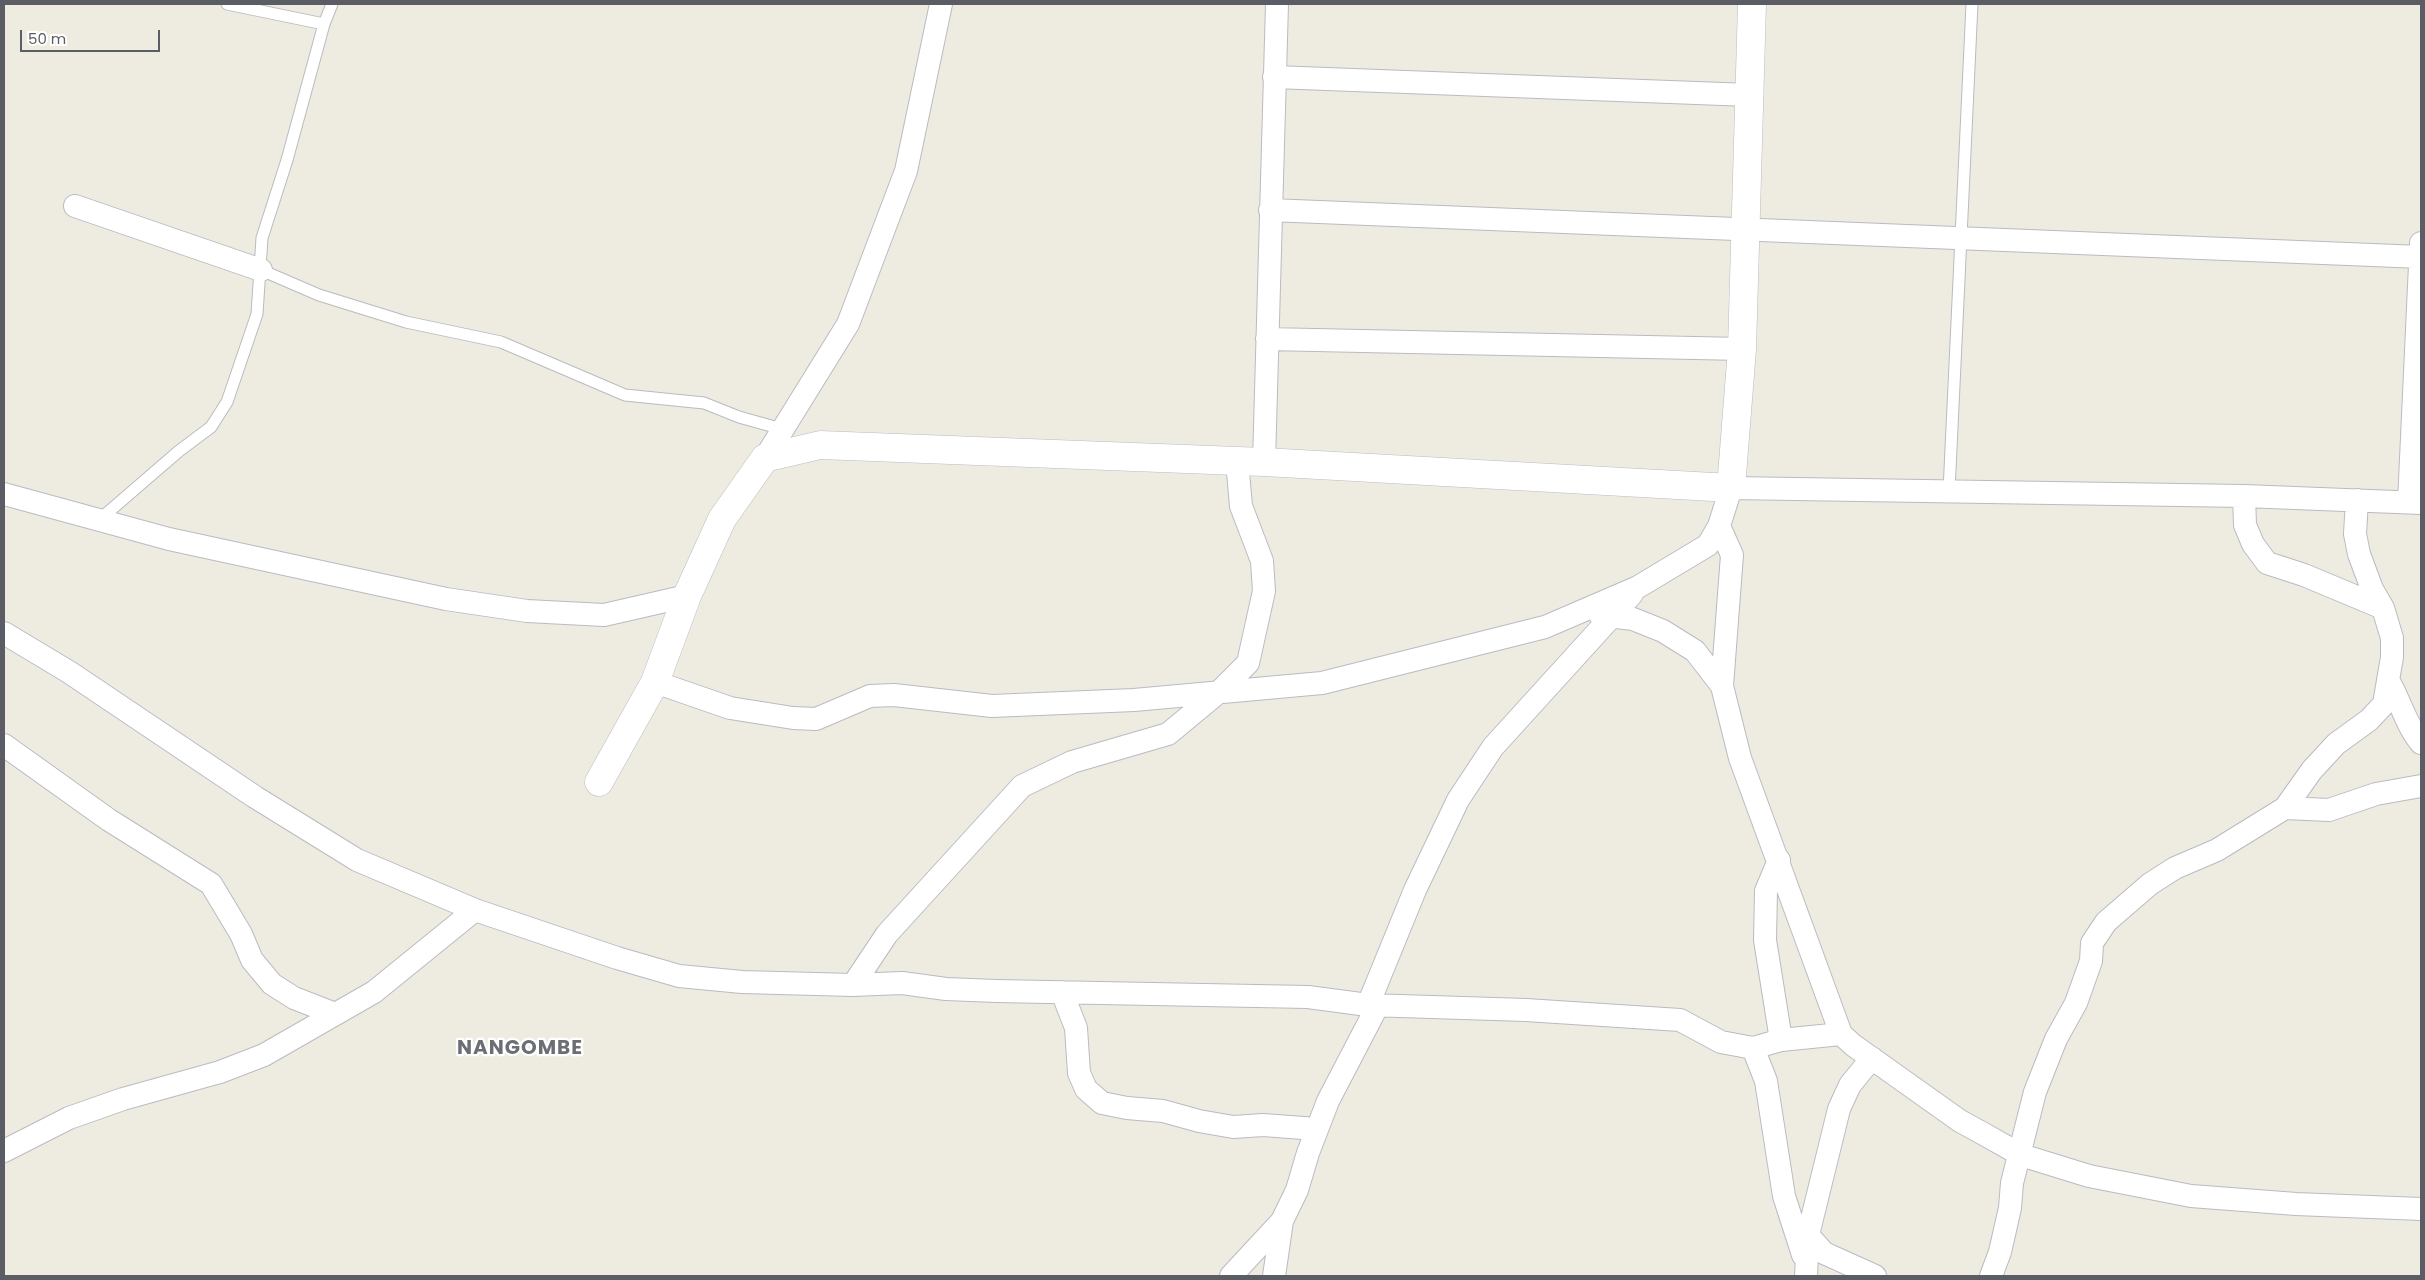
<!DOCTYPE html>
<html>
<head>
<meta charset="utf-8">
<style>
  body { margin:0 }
  #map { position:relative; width:2425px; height:1280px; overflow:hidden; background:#eeece1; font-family:Poppins,sans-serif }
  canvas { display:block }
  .frame { position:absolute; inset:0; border:5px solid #5a5d63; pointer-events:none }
  .scale { position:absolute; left:20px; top:30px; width:140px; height:22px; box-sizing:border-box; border:2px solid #5a5d63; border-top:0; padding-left:6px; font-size:15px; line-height:18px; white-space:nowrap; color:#5a5d63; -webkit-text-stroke:4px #fff; paint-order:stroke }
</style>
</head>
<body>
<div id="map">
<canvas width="2425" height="1280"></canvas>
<div class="frame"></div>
<div class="scale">50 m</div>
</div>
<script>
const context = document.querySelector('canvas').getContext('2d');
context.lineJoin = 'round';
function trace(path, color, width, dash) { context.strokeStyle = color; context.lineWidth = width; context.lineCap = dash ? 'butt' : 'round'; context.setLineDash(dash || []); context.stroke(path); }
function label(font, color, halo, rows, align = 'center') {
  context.font = font + ' Poppins,sans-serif'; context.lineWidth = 4.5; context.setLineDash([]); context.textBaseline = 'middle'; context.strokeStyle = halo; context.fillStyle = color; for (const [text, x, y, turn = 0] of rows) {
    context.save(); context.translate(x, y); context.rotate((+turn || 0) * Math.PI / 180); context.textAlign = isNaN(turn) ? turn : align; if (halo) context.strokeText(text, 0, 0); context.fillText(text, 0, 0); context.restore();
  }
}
const service = new Path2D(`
  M227,4l97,20
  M261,270l58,25 87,27 95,20 124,53 79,8 35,14 43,12
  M1949,491l23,-487
  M99,520l80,-69 32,-24 16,-25 30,-88 5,-76 25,-78 37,-136 8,-20`);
const minor = new Path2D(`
  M1274,77l475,18
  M75,206l186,64
  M1270,210l1151,47
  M1267,339l475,10
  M765,458l83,-134 58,-153 35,-167
  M1264,462l13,-458
  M4,494l165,45 277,60 81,12 77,4 83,-19
  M2244,496l1,29 8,19 14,19 37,12 79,33
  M2409,502l12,-259
  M1719,526l13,29 -10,131 18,72 101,276
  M1600,615l33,4 30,12 32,20 27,35
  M4,633l65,39 186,125 102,63 118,50 142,48 62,18 63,6 111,3 49,-2 44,6 50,2 312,6 60,8 158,5 154,10 41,22 32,6 28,-8 60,-6 12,11 107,76 22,12 39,22 68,21 102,20 105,8 125,5
  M2388,680c12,20 18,45 33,63
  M655,682l75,26 63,10 23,1 54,-23 24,-1 98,11 142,-6 188,-17 223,-56 93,-40 70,-42 11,-19 12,-38 513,8 177,7
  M4,745l105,75 102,64 30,50 11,26 20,24 22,14 41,16
  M2285,808l44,2 47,-16 45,-8
  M1779,860l-13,31 -1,49 16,100
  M853,985l34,-51 135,-148 50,-24 96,-28 52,-43 28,-28 16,-72 -2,-30 -21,-55 -4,-45
  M1062,992l14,36 3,45 7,16 16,14 25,5 36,3 36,10 34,6 30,-2 54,4
  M1368,1005l47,-115 43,-90 35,-53 139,-153
  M1753,1048l13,33 18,115 19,59
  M4,1151l65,-33 54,-19 97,-27 44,-17 110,-63 101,-82
  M1808,1235l16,18 51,23
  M1231,1276l51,-55
  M1274,1276l8,-55 15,-31 11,-37 20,-52 50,-96
  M1806,1276l2,-41 31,-126 11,-24 22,-27
  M1991,1276l9,-24 10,-44 2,-25 23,-91 21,-53 20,-36 15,-42 1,-18 14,-21 44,-38 25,-16 42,-18 68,-42 27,-38 24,-26 33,-24 15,-16 8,-47v-19l-9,-30 -11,-19 -13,-35 -4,-20 2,-34`);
const tertiary = new Path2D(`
  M599,782l56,-100 32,-86 35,-77 43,-61 55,-13 444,17 467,26 11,-139 10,-345`);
const districtNames = [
  ["NANGOMBE",520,1049]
];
trace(service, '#b9bbc1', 13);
trace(minor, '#b9bbc1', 24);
trace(tertiary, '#b9bbc1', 29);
trace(service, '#fff', 11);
trace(minor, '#fff', 22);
trace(tertiary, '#fff', 28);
context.letterSpacing = '1px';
label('bold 20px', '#6b6f75', '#fff', districtNames);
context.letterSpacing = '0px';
</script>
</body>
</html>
